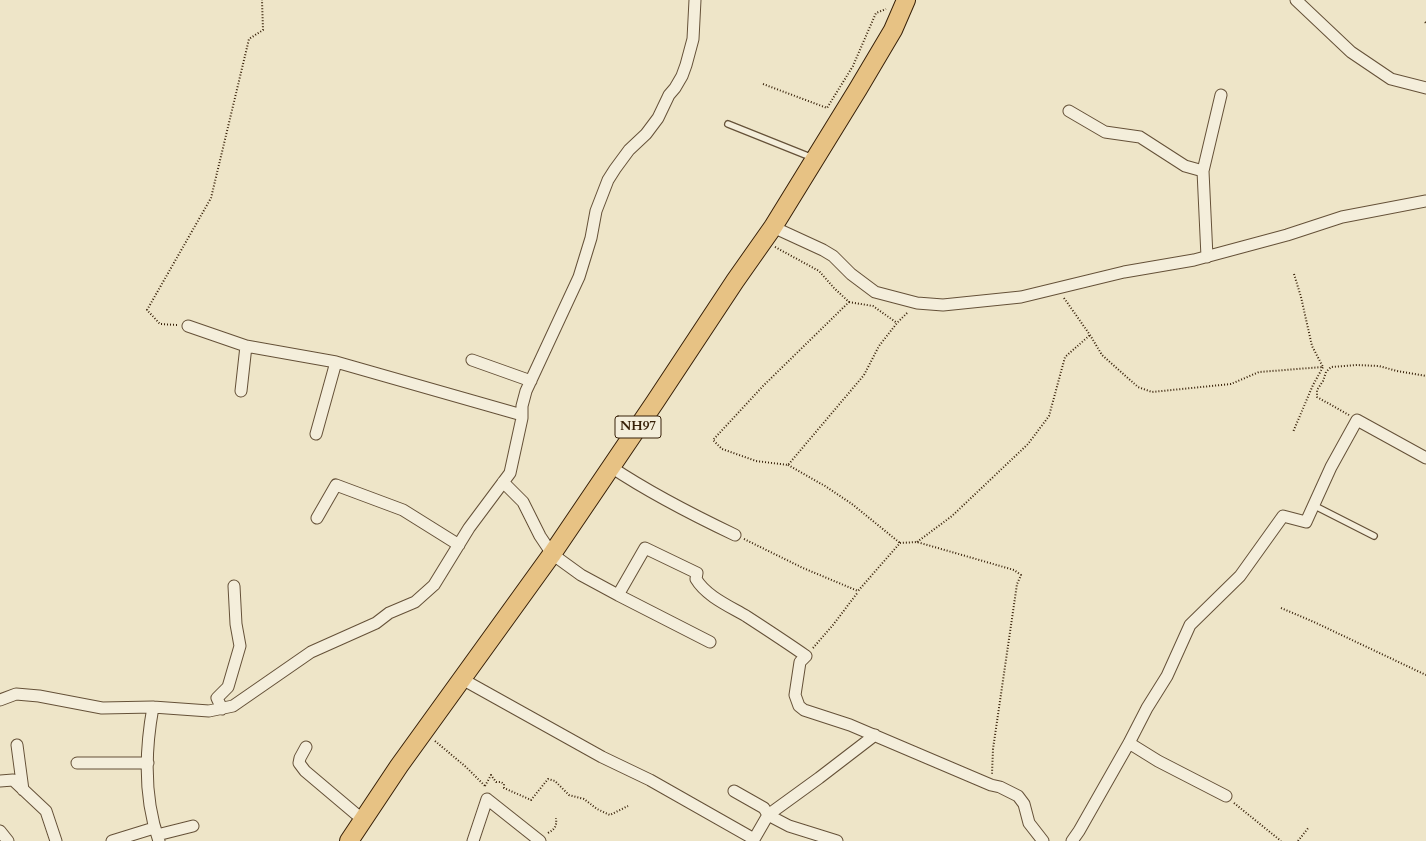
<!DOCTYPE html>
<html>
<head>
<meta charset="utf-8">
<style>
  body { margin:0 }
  canvas { display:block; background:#eee5c8 }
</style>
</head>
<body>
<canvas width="1426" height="841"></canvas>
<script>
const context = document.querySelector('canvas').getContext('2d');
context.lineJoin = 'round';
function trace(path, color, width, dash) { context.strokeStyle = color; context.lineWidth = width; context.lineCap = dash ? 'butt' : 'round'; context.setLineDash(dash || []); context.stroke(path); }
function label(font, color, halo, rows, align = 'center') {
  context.font = font + ' Cardo,serif'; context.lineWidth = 4; context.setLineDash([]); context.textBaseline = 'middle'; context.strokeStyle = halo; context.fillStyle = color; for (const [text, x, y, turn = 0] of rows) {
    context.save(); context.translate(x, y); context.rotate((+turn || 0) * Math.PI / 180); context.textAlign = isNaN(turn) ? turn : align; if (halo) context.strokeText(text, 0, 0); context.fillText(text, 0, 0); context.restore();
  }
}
const path = new Path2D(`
  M1425,22l1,1
  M763,84l64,24 26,-42 23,-53 10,-4
  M775,247l44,24 15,17 15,14 -86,84 -50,54 9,9 34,12 32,4 76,-90 15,-29 18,-23 11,-11
  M1294,274l7,23 11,49 11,21
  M1064,298l26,37 12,20 36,32 14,5 79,-8 28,-12 64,-5 -10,18 -20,47
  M849,302l24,4 24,17
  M177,325l-17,-1 -13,-14 64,-112 38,-159 14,-9 -1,-30
  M1349,415l-32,-18v-7l6,-9 3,-9 5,-5 26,-2 22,1 18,5 29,5
  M788,465l37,21 27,18 48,39
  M744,539l59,29 55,23 42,-48 17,-1 97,28 7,5 -4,9 -24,165 -1,25
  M917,542l35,-26 76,-72 21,-28 16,-59 25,-22
  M1281,608l33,14 112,53
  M813,648l20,-23 25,-33
  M435,741l31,26 19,19
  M485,786l6,-11 5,7h5l3,2v4l27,12 17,-21 7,2 14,14 15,4 13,10 13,6 18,-9
  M1234,803l47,38
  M548,833c7,-4 9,-7 8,-15
  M1298,841l11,-14`);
const service = new Path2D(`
  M728,124l85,34
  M1313,505l61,31`);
const minor = new Path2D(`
  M1296,0l55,52 40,27 35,9
  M1069,111l36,21 35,5 45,29 18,5
  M773,227l50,23 10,6 18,18 24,18 42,11 26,2 78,-8 103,-25 70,-12 93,-25 55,-18 84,-16
  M1207,257l-4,-86 18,-76
  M188,326l58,20 90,16 186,53
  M472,360l59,21
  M241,391l5,-45
  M316,434l20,-72
  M611,467c39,26 82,48 124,68
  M503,482l20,20 17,34 12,18 29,21 37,20 92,47
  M317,518l19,-33 67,25 56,35
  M618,595l27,-47 52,25 -1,6c10,17 33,27 50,37 20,13 40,26 60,40l-6,6 -5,33 4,11 5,4 46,15 141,60 9,2 18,9 6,8 5,19 14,18
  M462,679l140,78 48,23 104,59
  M0,700l16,-6 23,2 63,12 51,-1 56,4 24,-5 78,-54 65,-29 13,-10 26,-11 19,-17 35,-57 41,-55 12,-55v-12l4,-15 53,-114 12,-39 5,-27 12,-31 7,-11 14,-19 17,-16 12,-16 11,-23 6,-7 7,-12 4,-11 7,-26 2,-39
  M153,707c-8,44 -9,92 6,134
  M222,709l-5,-11 11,-11 12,-41 -4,-22 -2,-38
  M1129,743l29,18 68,35
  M17,745l6,45
  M306,747l-6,11 -1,5 6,8 58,49
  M77,763h71
  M0,781l13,-1 33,31 10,30
  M734,791l30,17 4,7 21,11 48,15
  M0,831l8,10
  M157,835l36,-9
  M112,841l42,-13
  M473,841l14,-42 53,42
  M753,841l15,-26 51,-37 56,-43
  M1072,841l7,-10 50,-88 18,-35 20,-32 23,-51 50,-49 43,-60 23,6 25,-55 26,-47 69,38`);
const trunk = new Path2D(`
  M349,841l50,-75 153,-212 103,-152 80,-121 38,-54 85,-138 35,-59 13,-30`);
const shields = [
  [638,427,46]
];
const shieldNames = [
  ["NH97",638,427]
];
trace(service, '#655138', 8);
trace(minor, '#655138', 13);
trace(trunk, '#372008', 20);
trace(path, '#372008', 2, [1, 2]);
trace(service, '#f4eedb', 5.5);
trace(minor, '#f4eedb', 11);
trace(trunk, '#e7c284', 18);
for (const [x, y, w] of shields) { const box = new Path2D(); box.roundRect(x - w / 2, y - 11, w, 22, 3); context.fillStyle = '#f4eedb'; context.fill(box); trace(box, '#372008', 1); }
label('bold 13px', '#372008', null, shieldNames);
</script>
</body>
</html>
